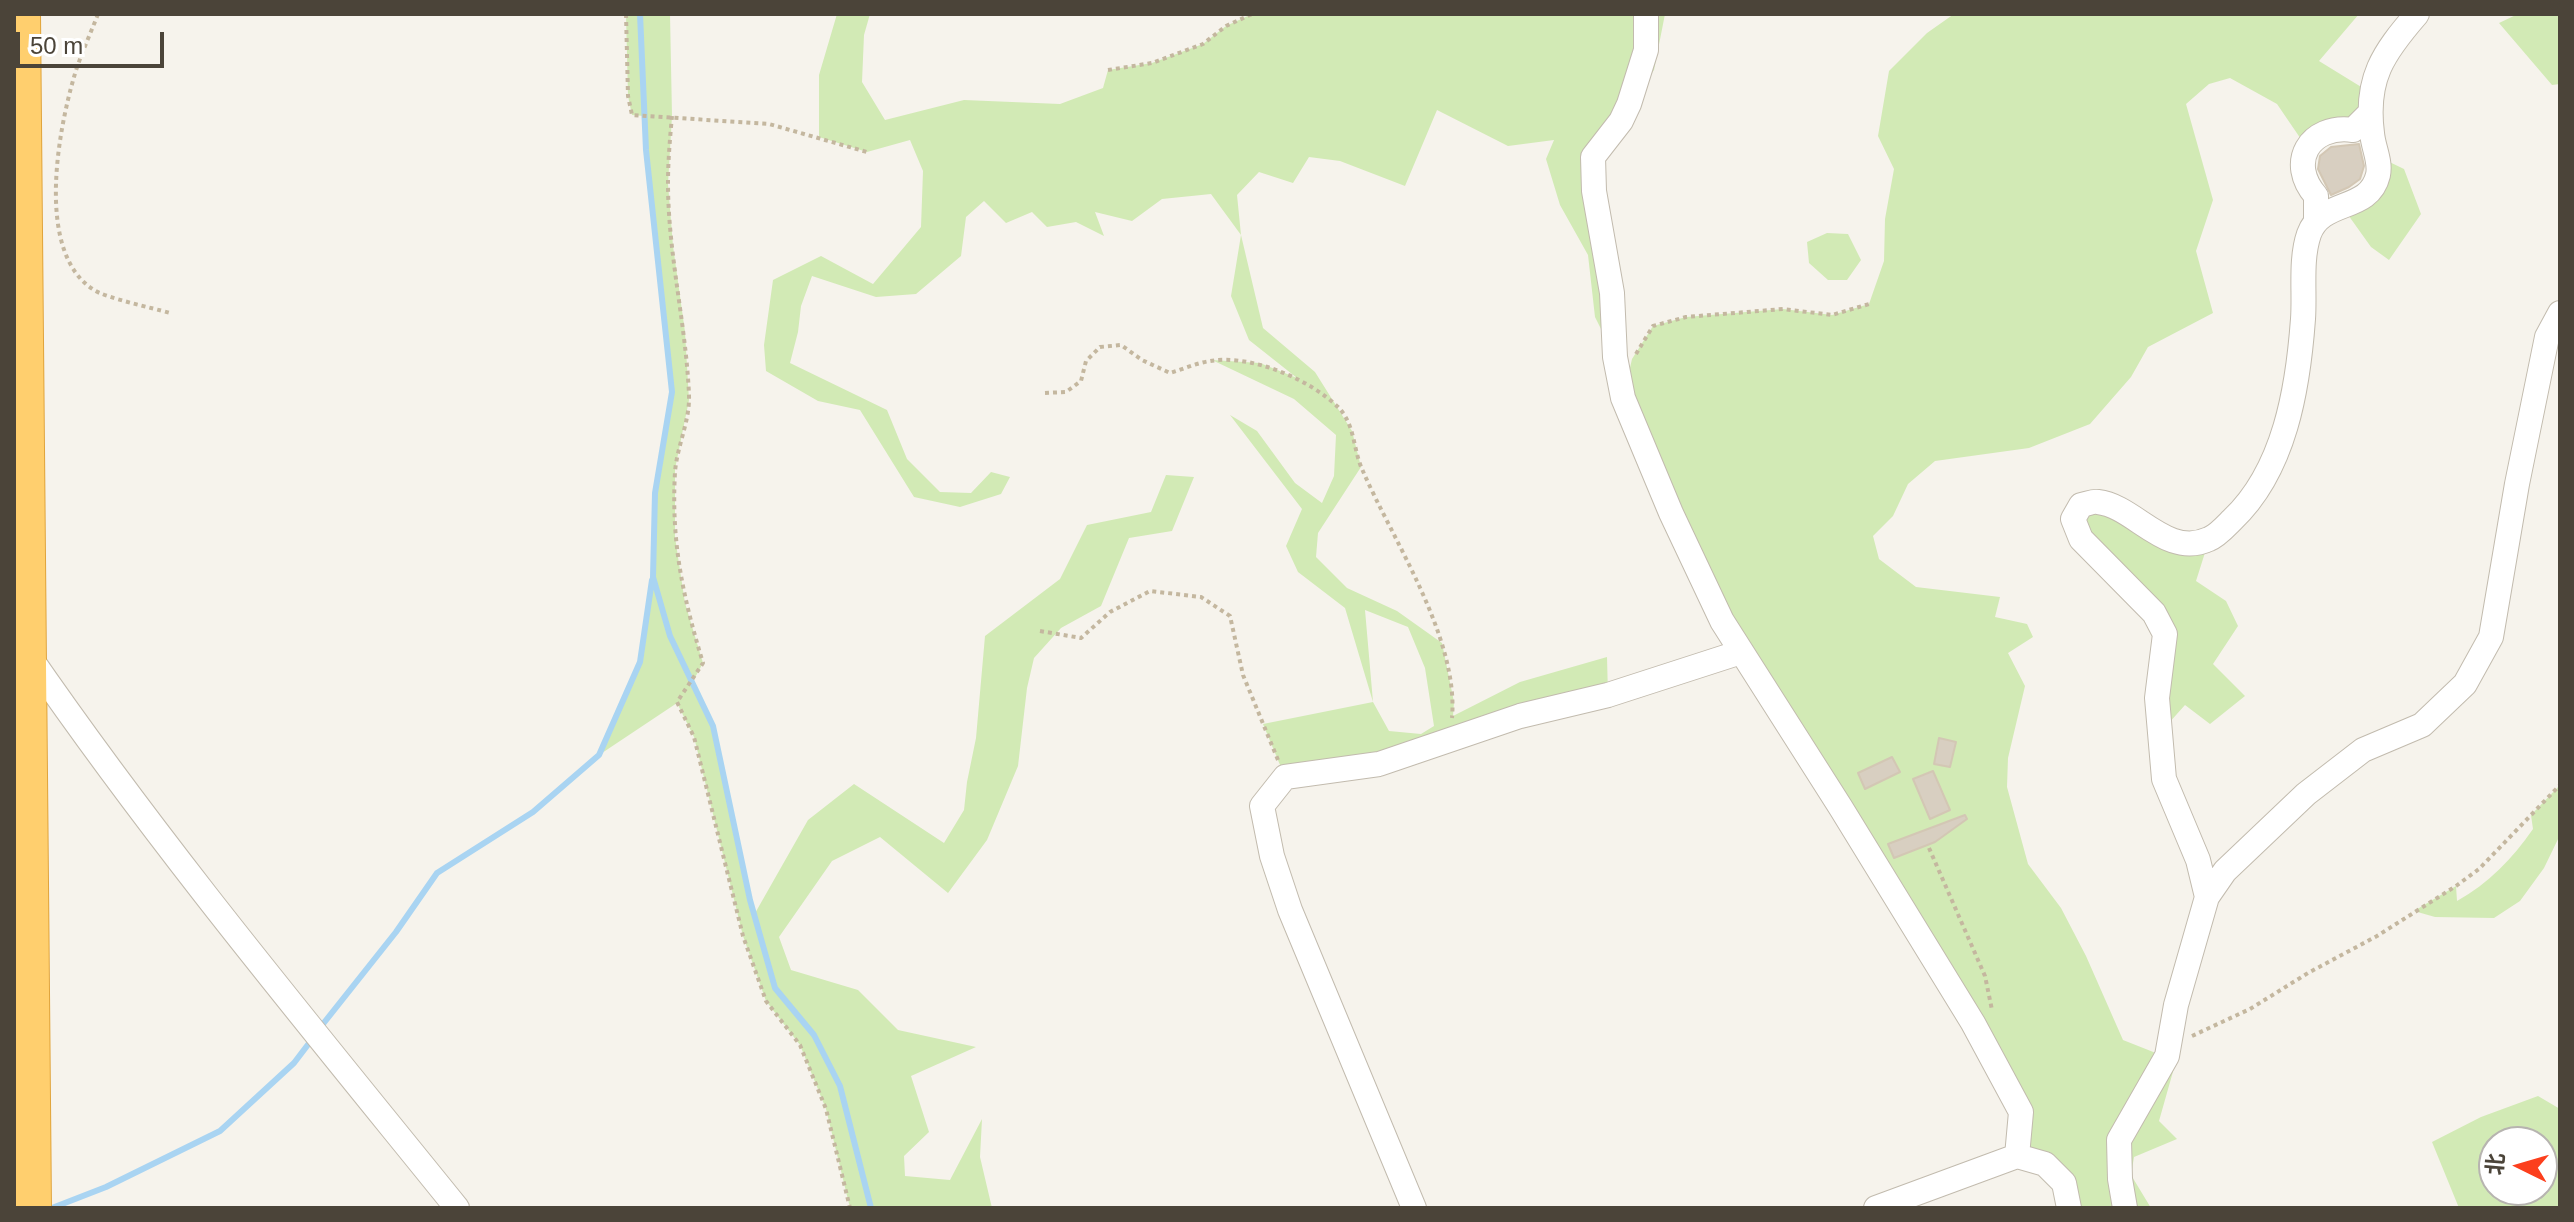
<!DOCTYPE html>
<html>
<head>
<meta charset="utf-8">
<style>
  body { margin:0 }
  #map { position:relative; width:2574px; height:1222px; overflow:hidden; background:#f6f3ec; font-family:Helvetica,"Noto Sans SC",sans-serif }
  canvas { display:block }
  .frame { position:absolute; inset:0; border:16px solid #4b4439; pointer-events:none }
  .north { position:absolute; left:2478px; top:1126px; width:80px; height:80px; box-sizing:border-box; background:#fff; border:2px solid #b7b4b0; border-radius:50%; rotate:275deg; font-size:22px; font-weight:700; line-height:32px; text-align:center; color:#4b4439 }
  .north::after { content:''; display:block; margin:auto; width:28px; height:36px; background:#fc3f1d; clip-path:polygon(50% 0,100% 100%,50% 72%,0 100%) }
  .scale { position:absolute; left:16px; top:32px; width:148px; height:36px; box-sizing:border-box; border:4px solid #4b4439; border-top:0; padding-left:10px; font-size:24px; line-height:28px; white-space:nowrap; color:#4b4439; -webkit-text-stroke:6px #fff; paint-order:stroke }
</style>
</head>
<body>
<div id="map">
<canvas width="2574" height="1222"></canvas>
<div class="frame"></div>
<div class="north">北</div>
<div class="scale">50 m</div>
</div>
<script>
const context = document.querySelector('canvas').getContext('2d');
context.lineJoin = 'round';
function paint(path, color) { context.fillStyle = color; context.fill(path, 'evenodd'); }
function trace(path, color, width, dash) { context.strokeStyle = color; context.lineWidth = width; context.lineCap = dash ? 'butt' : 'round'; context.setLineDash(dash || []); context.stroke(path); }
const green = new Path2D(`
  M626,14h44l2,102 -4,68 5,62 12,86 4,68 -14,69v68l10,66 18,60 -11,20 21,43 41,189 54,-95 46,-36 90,59 20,-33 3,-28 9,-44 9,-102 75,-57 27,-54 64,-13 15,-37 28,2 -22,54 -43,7 -28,68 -40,22 -27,30 -7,30 -9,78 -31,74 -39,53 -68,-56 -48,24 -53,76 12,33 67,20 40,40 78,17 -65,29 18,56 -25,24 1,20 45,4 32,-61 -2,38 12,51h-142l-24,-99 -26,-64 -34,-44 -23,-65 -49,-199 -17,-34 -78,52 41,-93 13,-85 2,-84 17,-101 -28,-276 -12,-1 -4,-19z
  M837,14h33l-6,21 -2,47 23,38 79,-20 96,4 43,-16 5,-18 44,-7 51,-19 23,-18 26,-12h413l-11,56 -61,87 22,200 -20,-40 -7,-62 -28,-50 -14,-46 8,-19 -46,6 -71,-36 -32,76 -65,-25 -31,-4 -16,26 -34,-11 -22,23 4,40 22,93 52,44 37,59 9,36 -43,66 -2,24 31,31 50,23 45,32 12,59 -1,14 67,-34 87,-25 1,38 -323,82 -22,-53 110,-22 -28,-94 -47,-36 -12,-26 16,-37 -72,-94 27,16 38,52 27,20 12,-27 2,-41 -42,-36 -82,-39 48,3 37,15 -48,-38 -18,-44 10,-61 -30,-41 -49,5 -30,22 -37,-9 9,24 -28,-14 -29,5 -15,-15 -26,11 -22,-22 -18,16 -5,39 -45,38 -40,3 -64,-21 -11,30 -3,26 -8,31 97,47 20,49 33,33 31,1 20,-21 19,5 -9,17 -41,13 -46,-10 -54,-87 -42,-9 -52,-30 -2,-26 9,-65 48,-24 52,28 48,-57 2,-56 -13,-31 -43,12 -48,-15v-62zM1365,610l43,17 17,41 9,58 -13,8 -32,-3 -16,-29z
  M1954,14h405l-40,47 52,32 -2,21 -62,34 -30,-44 -47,-26 -21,6 -23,20 27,96 -17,51 17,62 -65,34 -17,30 -41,47 -61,24 -94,13 -27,23 -15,32 -20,20 6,23 37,28 84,10 -5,20 32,7 6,13 -25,16 17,33 -17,72 -1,29 21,77 33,44 25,48 37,84 53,21 -17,60 18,18 -43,18 -3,18 20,33h-82l-5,-25 -47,-27 4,-44 -299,-491 -99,-223 9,-39 21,-33 33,-9 97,-8 49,6 37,-11 15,-43 1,-42 9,-50 -16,-33 11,-65 38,-38z
  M2518,14h42v70l-8,1 -53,-62z
  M2377,156l27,13 17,45 -32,46 -18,-13 -30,-42 12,-2z
  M1827,233l21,1 13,26 -14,20h-19l-19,-17 -2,-21z
  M2081,505l71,27 57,8 -13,41 30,20 12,25 -25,38 32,32 -35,28 -25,-19 -26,29 6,-100 -84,-95z
  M2560,785v50l-16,33 -24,33 -26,17 -59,-1 -21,-6 42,-25 1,15c32,-18 55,-42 76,-72l-2,-14z
  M2538,1096l22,13v99h-101l-27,-66 49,-25zM2494,1142h48v48h-48z`);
const stream = new Path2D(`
  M640,14l6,136 26,242 -17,101 -2,84 17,59 43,90 37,174 25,88 39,47 26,51 31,122
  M319,1029l77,-97 41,-59 96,-61 66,-57 41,-93 12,-82
  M52,1208l54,-21 114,-56 74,-68 19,-25`);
const building = new Path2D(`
  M2359,144l5,22 -4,13 -11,8 -18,8 -13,-26 2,-13 11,-9z
  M1939,738l17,4 -6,25 -16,-3z
  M1892,757l8,15 -35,17 -7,-16z
  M1933,771l17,39 -20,9 -17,-40z
  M1965,815l2,4 -32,23 -41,16 -6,-14z`);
const path = new Path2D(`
  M98,14c-8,21 -18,42 -24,63 -16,55 -39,176 20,213 12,8 59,18 76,23
  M626,14l2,82 4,19 137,9 98,28
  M1108,70l44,-7 51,-19 23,-18 26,-12
  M672,116c-2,22 -4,45 -4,67 0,71 18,141 21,212 1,26 -12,51 -14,77 -4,71 8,125 28,191l-26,39 17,35 49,199 23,65 34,44 26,64 24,99
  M1636,354l17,-28 33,-9 97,-8 49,6 37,-11
  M1045,393l21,-1 15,-11 5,-20 14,-14 21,-2 21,15 28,13c13,-4 27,-10 40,-12 41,-7 99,18 128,46 17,17 15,42 24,62 31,72 97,169 90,249
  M1040,631l41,7 29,-26 40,-21 51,6 29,19 13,59 35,85
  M1929,848l56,128 7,34
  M2192,1036l58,-27 58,-36 69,-37 79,-50 23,-17 81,-84`);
const minor = new Path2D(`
  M1646,14v36l-17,54 -8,17 -28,36 1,34 18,102 3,64 8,41 48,115 51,108 119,187 132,215 48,89 -4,44
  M2316,219v-23c-29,-33 -7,-72 37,-66l16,-16
  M27,653c133,193 283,373 430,555
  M2207,897l18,-26 81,-77 57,-44 59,-25 43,-41 26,-47 26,-153 30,-147 13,-24
  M1414,1208l-124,-298 -18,-54 -10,-50 23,-29 94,-13 141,-48 88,-21 133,-43
  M1876,1208l141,-52 28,8 19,19 5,25
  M2125,1208l-5,-29 -1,-39 48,-84 9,-51 31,-108 -9,-37 -34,-81 -7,-81 8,-64 -11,-21 -73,-74 -8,-20 8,-14c6,-1 12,-4 17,-3 37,4 68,57 111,37 8,-3 17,-13 23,-19 53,-50 66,-132 71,-201 2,-27 -3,-59 6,-85 13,-36 60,-21 69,-59 3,-14 -5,-28 -6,-42 -7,-54 11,-80 45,-119`);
const highway = new Path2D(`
  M22,14l11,1194`);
paint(green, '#d2eab5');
trace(stream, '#a9d4f2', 6);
paint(building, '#d8cfc1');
trace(building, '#d3c7b4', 2);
trace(minor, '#c2bbae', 26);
trace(highway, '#e0a43c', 38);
trace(path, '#c4b79f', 4, [4, 4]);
trace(minor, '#fff', 24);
trace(highway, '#ffcf6e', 36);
</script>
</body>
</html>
